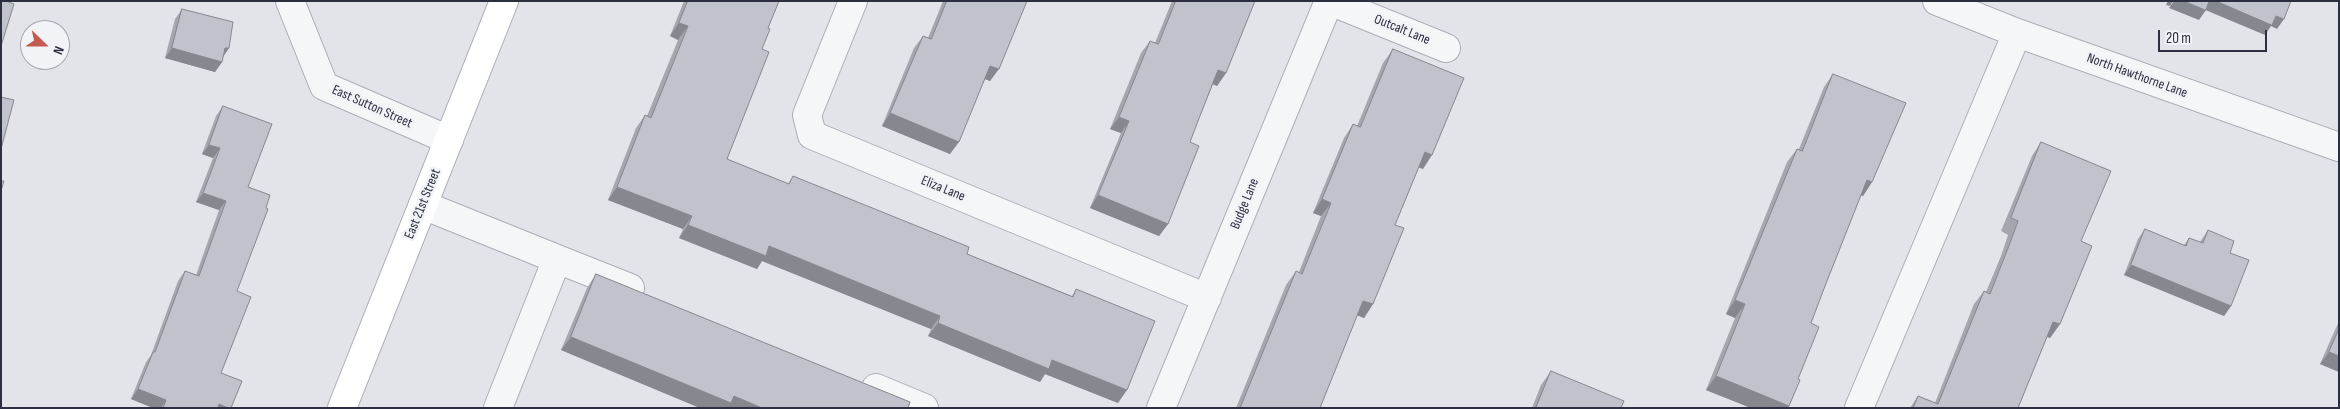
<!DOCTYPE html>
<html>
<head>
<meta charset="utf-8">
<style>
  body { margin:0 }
  #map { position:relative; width:2340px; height:409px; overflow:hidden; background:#e3e4ea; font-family:"Sofia Sans Condensed",sans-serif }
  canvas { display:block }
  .frame { position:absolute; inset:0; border:2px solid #2c2f40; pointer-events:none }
  .north { position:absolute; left:20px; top:20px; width:50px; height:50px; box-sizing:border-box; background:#f2f3f7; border:1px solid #a3a5ae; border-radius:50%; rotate:112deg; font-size:14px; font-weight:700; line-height:20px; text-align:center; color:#2c2f40 }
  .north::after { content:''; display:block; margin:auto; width:18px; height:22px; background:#c45b53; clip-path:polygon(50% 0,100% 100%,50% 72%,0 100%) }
  .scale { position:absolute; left:2158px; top:30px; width:109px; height:22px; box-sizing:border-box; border:2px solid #2c2f40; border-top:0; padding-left:6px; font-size:15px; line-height:18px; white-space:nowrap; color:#2c2f40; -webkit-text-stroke:4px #f2f3f7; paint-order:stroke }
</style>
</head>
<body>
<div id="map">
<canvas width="2340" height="409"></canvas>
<div class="frame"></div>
<div class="north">N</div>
<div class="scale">20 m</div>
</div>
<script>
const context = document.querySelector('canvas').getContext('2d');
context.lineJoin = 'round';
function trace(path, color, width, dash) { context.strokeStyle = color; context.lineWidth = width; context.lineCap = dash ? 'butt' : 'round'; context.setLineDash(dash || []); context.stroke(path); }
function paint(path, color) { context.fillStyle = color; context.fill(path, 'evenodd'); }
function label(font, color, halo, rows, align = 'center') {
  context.font = font + ' "Sofia Sans Condensed",sans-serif'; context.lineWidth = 5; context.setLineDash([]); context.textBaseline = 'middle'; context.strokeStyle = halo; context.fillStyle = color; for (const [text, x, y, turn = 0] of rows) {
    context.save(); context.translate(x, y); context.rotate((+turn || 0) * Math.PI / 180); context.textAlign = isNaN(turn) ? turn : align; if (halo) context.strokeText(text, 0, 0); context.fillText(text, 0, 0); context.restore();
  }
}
const minor = new Path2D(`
  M290,1l34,85 125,54
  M853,1l-46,114 5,20 395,163
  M1330,1l116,47
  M1937,1l80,32 322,114
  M423,205l134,54
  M876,388l48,20
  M498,408l59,-149 73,29
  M1161,408l168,-407
  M1859,408l158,-375`);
const secondary = new Path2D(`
  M342,408l162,-407`);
const wall = new Path2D(`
  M684,1h95l-11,27 -6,21 -35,110 61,25 5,-8 174,78 105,42 4,-7 42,114 -73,-29 -5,8 -112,-46 3,-7 -169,-68 -5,8 -78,-31 4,-9 -75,-29 28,-72 9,-13 2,1 31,-76 -8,-4z
  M943,1h84l-37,80 -5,-2 -35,75 -68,-28 32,-78 9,-12 5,2z
  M1172,1h83l-29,72 -9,13 -4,-2 -15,37 -8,21 -22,82 -9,12 -69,-28 31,-75 -11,-4 31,-76 9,-12 5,2z
  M182,9l47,39 -6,9 -1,5 -7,10 -50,-14 10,-39z
  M1393,49l30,120 -4,-2 -24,58 -22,79 -9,14 -7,-3 -37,93h-84l50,-123 10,-14 3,1 22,-56 -8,-3 31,-75 9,-14 4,2 26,-63z
  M1833,74l39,108 -9,14 -2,-1 -36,91 -14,37 -13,56 -9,27 -1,2h-37l-45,-18 29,-72 -9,-4 61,-152 10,-13h2l25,-62z
  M223,106l25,81 -11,104 -16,82 10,35h-78l-22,-9 15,-37 5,-7 27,-74 7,-10 11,4 23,-65 -23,-8 17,-44 -11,-4 14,-38z
  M2041,142l40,99 -21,83 -10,14 -3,-1 -29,71h-108l8,-12 17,7 39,-99 10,-13 2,1 15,-36 7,-21 -7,-4 31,-75z
  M2145,229l39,16 5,-7 11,4 8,-12 22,23 1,53 -7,10 -100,-41 14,-36z
  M596,274l312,134h-208l-139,-58 26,-62z
  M2339,321v51l-19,-8z
  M1551,371l70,37h-89l9,-23z`);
const shadedWall = new Path2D(`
  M2168,1h5l-3,5 -4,-1z
  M2174,1h10l22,9 -7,10 -30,-12z
  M2209,1h7l60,15 8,3 -7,10 -6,-3 -6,9 -62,-26z
  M679,23l9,3 -10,14 -8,-4z
  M172,48l50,14 -7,10 -50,-14z
  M225,48h4l-7,10z
  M990,66l9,3 -9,12 -8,-3z
  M1218,70l8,3 -9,13 -7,-3z
  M890,113l69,29 -9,12 -68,-28z
  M1119,117l10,4 -8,12 -11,-4z
  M209,145l11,3 -7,10 -11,-4z
  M1425,152l7,3 -9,14 -8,-3z
  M1867,180l5,2 -9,14 -5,-2z
  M617,187l75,29 -9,13 -75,-29z
  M203,193l23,8 -7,9 -23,-8z
  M1098,195l70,29 -9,12 -69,-28z
  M1322,199l9,4 -10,13 -8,-3z
  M688,225l81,21 171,70 -9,13 -169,-68 -5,8 -78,-31z
  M2131,265l100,41 -7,10 -100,-41z
  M1735,300l10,4 -10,14 -9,-4z
  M1363,301l10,3 -9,14 -10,-4z
  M2053,322l7,2 -10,14 -6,-3z
  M938,323l114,37 75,30 -9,13 -73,-29 -5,8 -112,-46z
  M571,337l163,59 28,12h-62l-139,-58z
  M2329,352l10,4v16l-19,-8z
  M1716,376l73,30 -1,2h-37l-45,-18z
  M138,389l28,11 -5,8h-8l-22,-9z
  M219,404l9,4h-12z`);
const building = new Path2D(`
  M1,1h5l8,3 -13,42z
  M688,1h91l-11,27 2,1 -8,20 7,3 -42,107 62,25 4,-8 176,71 -2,7 106,43 3,-8 79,32 -28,69 -75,-30 -3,9 -111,-46 2,-7 -171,-70 -3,10 -78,-31 4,-9 -75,-29 28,-72 6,3 37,-92 -9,-3z
  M947,1h80l-28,68 -9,-3 -31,76 -69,-29 33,-77 8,3z
  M1176,1h79l-29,72 -8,-3 -20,51 -8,21 9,4 -31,78 -70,-29 31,-74 -10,-4 31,-76 8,3z
  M2184,1h25l-3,9z
  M2216,1h75l-7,18 -8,-3 -4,9z
  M182,9l51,13 -4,26h-4l-3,14 -50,-14z
  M1393,49l71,29 -32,77 -7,-3 -30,73 9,3 -31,76 -10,-3 -43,107h-80l56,-137 6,3 29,-71 -9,-4 31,-75 7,3z
  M1833,74l73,29 -34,79 -5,-2 -42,106 -14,37 8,4 -21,52 2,1 -11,26 -73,-30 29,-72 -10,-4 62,-151 5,2z
  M1,97l13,3 -13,49z
  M223,106l49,18 -24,63 22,8 -4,13 2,1 -31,82 14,6 -30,76 21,8 -11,27h-3l-9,-4 -1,4h-55l3,-8 -28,-11 15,-37h2l30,-81 14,5 27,-75 -23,-8 17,-45 -11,-3z
  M2041,142l70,29 -30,70 11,5 -32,78 -7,-2 -35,86h-105l5,-12 20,8 46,-113 6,3 20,-51 8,-22 -7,-3z
  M1,181h3l-3,10z
  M2145,229l41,17 3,-8 14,5 5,-13 26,11 -4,12 19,7 -18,46 -100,-41z
  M596,274l314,128 -2,6h-146l-28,-12 -3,7 -160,-66z
  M2339,329v27l-10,-4z
  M1551,371l73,30 -3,7h-85z`);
const streetNames = [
  ["Outcalt Lane",1402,30,22],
  ["North Hawthorne Lane",2137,76,20],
  ["East Sutton Street",372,107,24],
  ["Eliza Lane",943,189,22],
  ["East 21st Street",423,204,-68],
  ["Budge Lane",1245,204,-68]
];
trace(minor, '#acaeb7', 30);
trace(secondary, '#acaeb7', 30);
trace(minor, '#f5f6f8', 28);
trace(secondary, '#fff', 28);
paint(wall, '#a5a7af');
paint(shadedWall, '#86888f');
paint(building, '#c0c2cc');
trace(building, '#86888f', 1);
label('14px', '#2c2f40', '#f2f3f7', streetNames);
</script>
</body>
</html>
